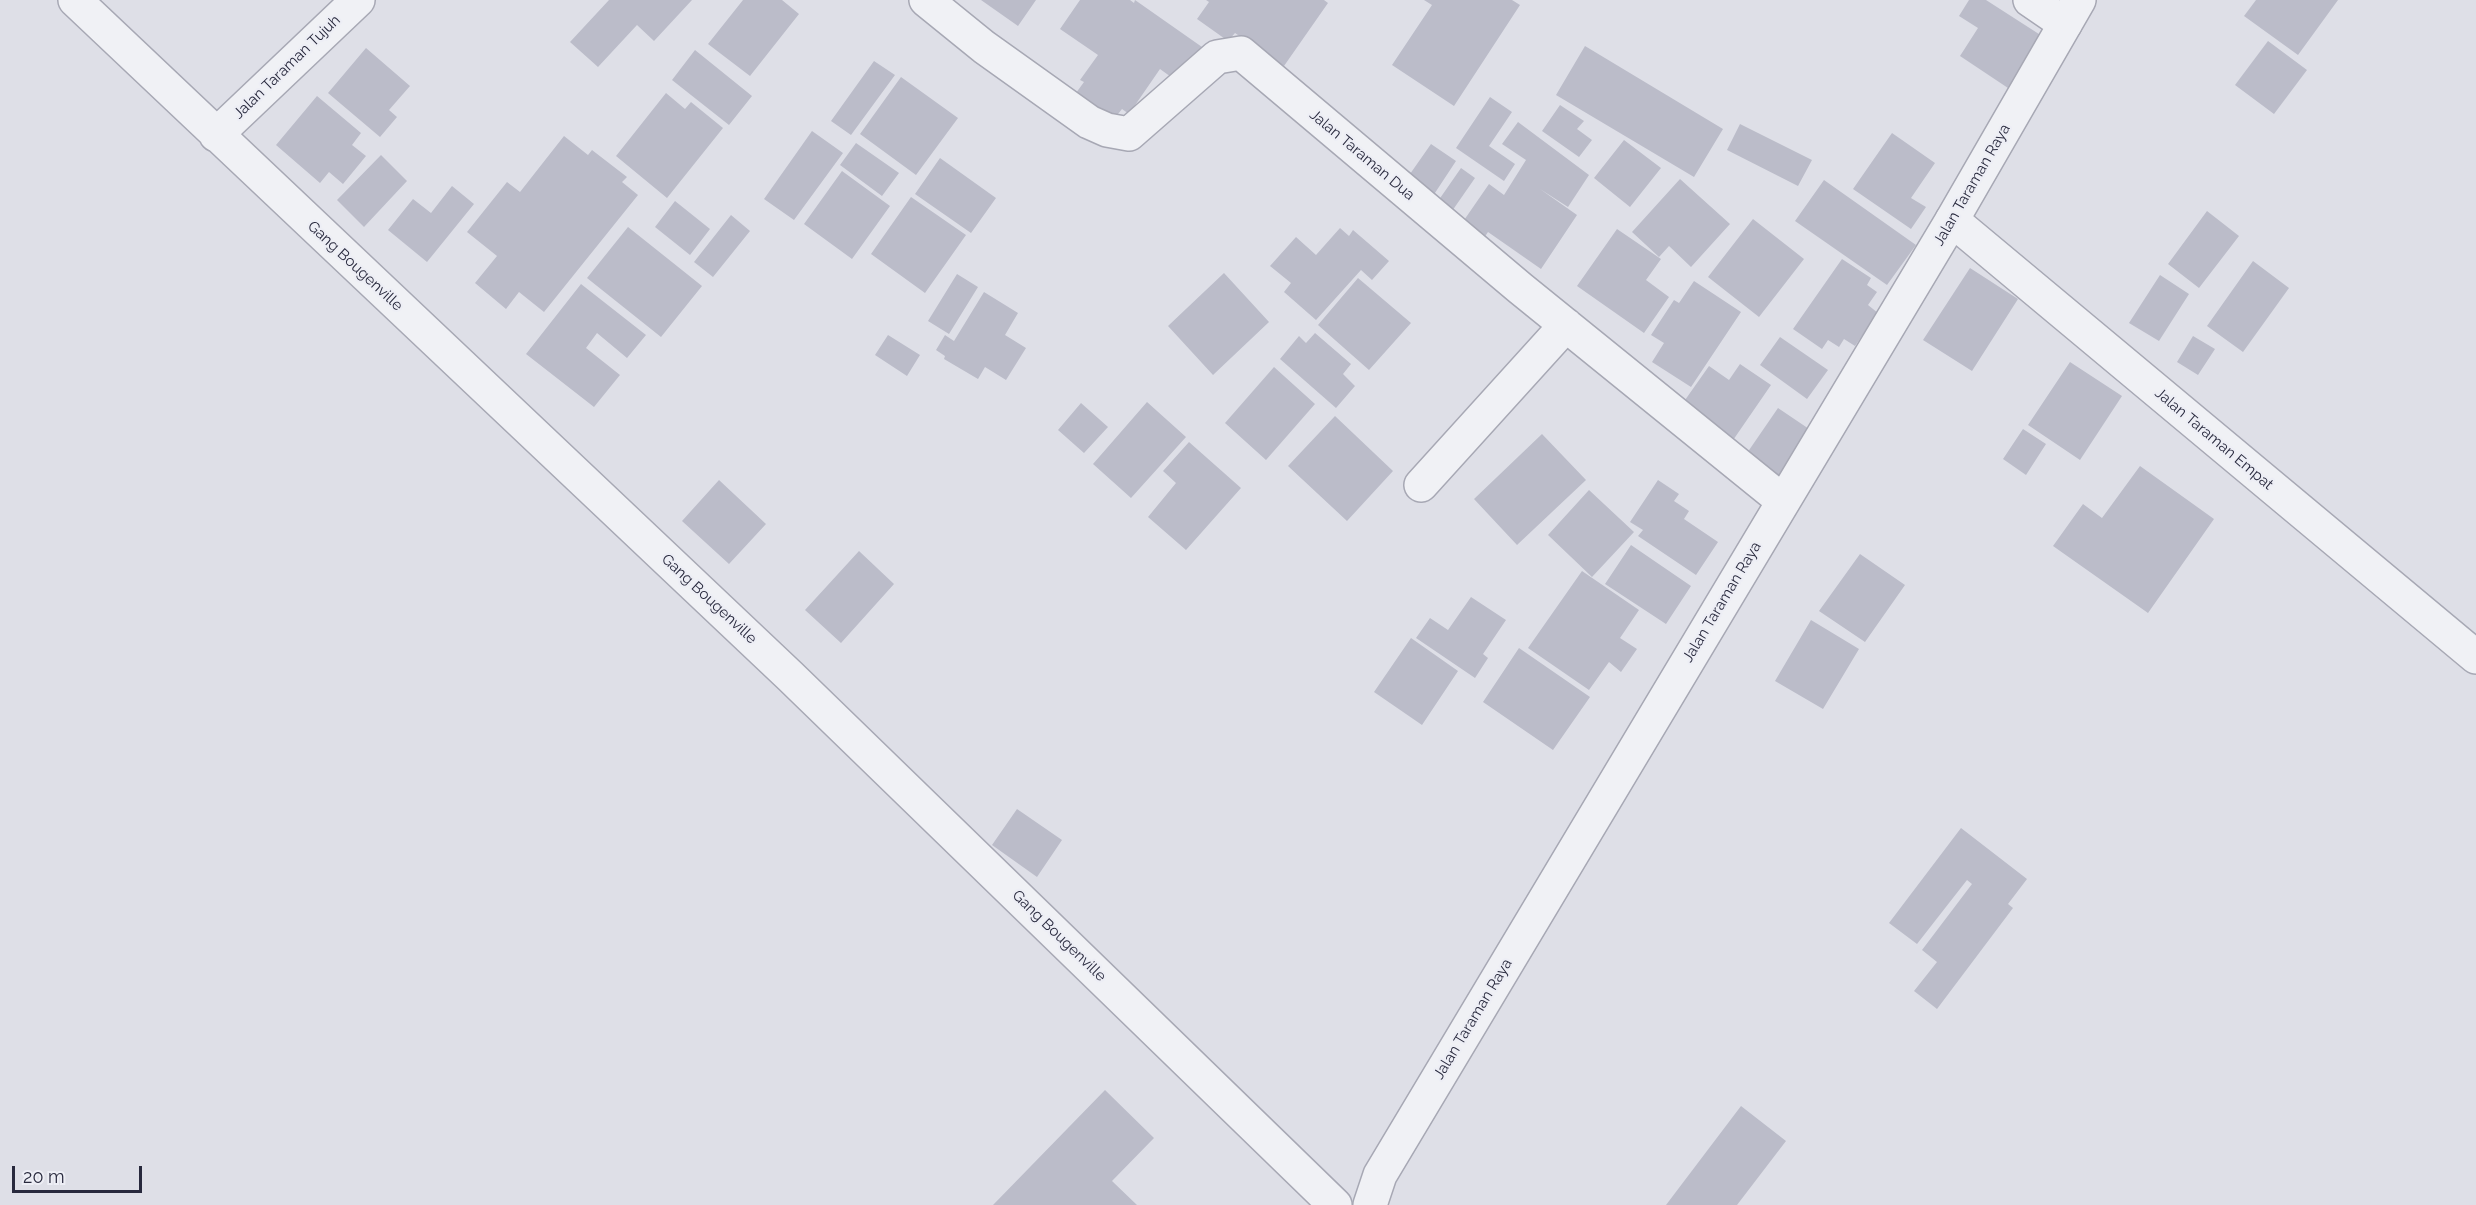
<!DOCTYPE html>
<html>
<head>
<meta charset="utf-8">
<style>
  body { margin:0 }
  #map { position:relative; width:2476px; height:1205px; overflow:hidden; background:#dedfe7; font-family:Raleway,sans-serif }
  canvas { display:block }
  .scale { position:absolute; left:12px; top:1166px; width:130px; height:27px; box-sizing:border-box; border:3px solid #28293d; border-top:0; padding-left:8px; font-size:18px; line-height:21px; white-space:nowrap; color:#28293d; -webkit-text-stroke:4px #edeef5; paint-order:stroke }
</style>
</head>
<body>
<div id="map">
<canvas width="2476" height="1205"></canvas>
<div class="scale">20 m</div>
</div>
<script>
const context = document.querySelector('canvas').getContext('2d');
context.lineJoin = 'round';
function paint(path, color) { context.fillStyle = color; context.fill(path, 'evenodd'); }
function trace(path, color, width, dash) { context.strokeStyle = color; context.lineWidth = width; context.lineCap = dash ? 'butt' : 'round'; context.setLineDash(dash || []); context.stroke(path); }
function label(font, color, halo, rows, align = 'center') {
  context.font = font + ' Raleway,sans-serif'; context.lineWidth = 4.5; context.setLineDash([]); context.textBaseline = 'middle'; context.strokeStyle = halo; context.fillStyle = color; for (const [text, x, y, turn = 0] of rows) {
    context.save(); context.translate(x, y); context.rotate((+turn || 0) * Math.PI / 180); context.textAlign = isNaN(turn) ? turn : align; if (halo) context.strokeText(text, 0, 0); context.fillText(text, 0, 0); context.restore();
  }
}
const building = new Path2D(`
  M609,0h83l-38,41 -17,-16 -39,42 -28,-25z
  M743,0h39l17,14 -49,62 -42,-32z
  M981,0h55l-18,26z
  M1080,0h50l4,3 1,-3 67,47 -24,35 -18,-13 -31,45 -7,-5 -8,10 -38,-26 8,-11 -4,-2 18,-25 -38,-26z
  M1206,0h118l4,3 -44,63 -49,-33 -7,8 -31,-22 12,-17z
  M1424,0h88l8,5 -66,101 -62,-41 40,-60z
  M1969,0h17l56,36 -34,52 -48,-32 18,-28 -19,-12z
  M2256,0h82l-40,55 -54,-39z
  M2268,41l39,29 -33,44 -39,-29z
  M1585,46l138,83 -29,48 -138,-82z
  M366,48l44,38 -21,24 8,7 -17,20 -52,-44z
  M695,50l57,46 -23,29 -57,-45z
  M874,61l21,14 -44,60 -20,-14z
  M901,77l57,41 -42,57 -56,-41z
  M666,93l19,16 6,-7 32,26 -56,70 -51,-42z
  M317,96l44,37 -9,12 14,11 -23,28 -14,-12 -9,11 -44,-38z
  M1490,97l22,15 -23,34 26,18 -11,17 -48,-33z
  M1560,105l24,16 -7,8 15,11 -13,17 -37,-26z
  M1518,122l71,53 -21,32 -28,-18 37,26 -36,54 -53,-37 -6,9 -22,-15 29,-42 15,11 22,-35 -24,-16z
  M1740,124l72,36 -14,26 -71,-36z
  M812,131l31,22 -49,67 -30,-21z
  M1892,133l43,30 -24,35 15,9 -15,22 -58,-40z
  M564,136l24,19 4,-5 35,27 -5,5 16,13 -94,117 -25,-20 -13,17 -31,-26 22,-27 -30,-24 40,-50 13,10z
  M1624,140l37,28 -31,39 -36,-29z
  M856,143l43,30 -17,23 -42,-31z
  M1431,144l25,17 -27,41 -26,-18z
  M381,155l26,26 -43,46 -27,-27z
  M940,158l56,40 -25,35 -56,-39z
  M1461,168l14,10 -25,36 -14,-10z
  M842,171l48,35 -38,53 -48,-35z
  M1680,179l50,45 -39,43 -22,-21 -10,11 -27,-25z
  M1824,180l92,65 -29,40 -92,-64z
  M452,186l22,18 -47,58 -39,-32 25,-31 18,14z
  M911,197l55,38 -41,58 -54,-39z
  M675,201l35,28 -20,26 -35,-28z
  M2207,211l32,25 -40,52 -31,-24z
  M731,215l19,16 -37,46 -19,-15z
  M1753,219l51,40 -45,58 -51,-40z
  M628,227l74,59 -41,51 -74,-59z
  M1340,228l9,8 4,-6 36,31 -17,19 -11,-10 -45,50 -32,-28 7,-9 -21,-17 26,-29 20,18z
  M1617,229l44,30 -15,21 23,17 -25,36 -67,-47z
  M1842,259l29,19 -4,7 10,7 -9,13 10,8 -23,33 -11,-7 -5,8 -11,-7 -6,9 -29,-20z
  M2253,261l36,27 -46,64 -36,-26z
  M1970,268l48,31 -46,72 -49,-31z
  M1224,273l45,49 -56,53 -45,-49z
  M957,274l21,13 -29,47 -21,-13z
  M2160,275l29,19 -30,47 -30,-18z
  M1358,278l53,45 -42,47 -51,-45z
  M1694,281l47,31 -50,75 -39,-25 12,-19 -13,-8 23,-35 5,3z
  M581,284l65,51 -19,23 -30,-25 -11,15 34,27 -26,32 -68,-53z
  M984,292l34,21 -13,22 21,13 -20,32 -21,-13 -7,12 -34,-20 1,-3 -9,-6 9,-15 9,6z
  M1315,333l36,31 -8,10 12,12 -19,22 -56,-49 19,-23 7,7z
  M888,335l32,20 -13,21 -32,-21z
  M2193,336l22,13 -17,26 -21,-13z
  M1780,337l48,33 -21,29 -47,-34z
  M2070,362l52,34 -42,64 -52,-35z
  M1740,364l31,21 -42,61 -51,-36 31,-44 20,14z
  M1274,367l41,37 -49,56 -41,-37z
  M1147,402l39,35 -55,61 -38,-34z
  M1081,403l27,24 -24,26 -26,-23z
  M1778,408l37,25 -33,48 -37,-25z
  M1335,416l58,55 -46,50 -59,-55z
  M2023,429l23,15 -20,31 -23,-16z
  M1542,434l44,46 -69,65 -43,-46z
  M1189,442l52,46 -55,62 -38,-33 28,-34 -13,-12z
  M2140,466l74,53 -66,94 -95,-67 30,-42 19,14z
  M719,480l47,44 -37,40 -47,-43z
  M1658,480l21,14 -5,7 15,10 -5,8 34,23 -22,33 -58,-39 5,-6 -13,-8z
  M1589,490l45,42 -42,45 -44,-42z
  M1631,545l60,41 -25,38 -61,-40z
  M859,551l35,33 -53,59 -36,-33z
  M1860,554l45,31 -40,57 -46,-31z
  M1582,571l57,39 -19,28 17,11 -16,23 -12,-10 -20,28 -61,-42z
  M1471,597l35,23 -23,34 5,4 -13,20 -59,-40 14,-20 18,12z
  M1811,620l48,29 -36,60 -48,-28z
  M1411,638l47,33 -36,54 -48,-33z
  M1519,648l71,49 -37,53 -70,-48z
  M1017,809l45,31 -25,37 -45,-32z
  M1961,828l66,51 -19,25 5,4 -76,101 -23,-18 23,-29 -15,-12 50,-66 -5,-4 -50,64 -28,-21z
  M1105,1090l49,48 -42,43 25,24h-144z
  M1741,1106l45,35 -49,64h-71z`);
const minor = new Path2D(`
  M75,0l715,676 545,529
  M926,0l58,47 105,75 18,8 22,4 88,-77 24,-4 279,235 263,213
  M2030,0l35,24
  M216,135l142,-135
  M1952,220l524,437
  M1421,485l145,-160`);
const tertiary = new Path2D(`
  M1370,1205l10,-30 572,-955 127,-220`);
const streetNames = [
  ["Jalan Taraman Tujuh",287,67,-44],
  ["Jalan Taraman Dua",1362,155,40],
  ["Jalan Taraman Raya",1972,185,-60],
  ["Gang Bougenville",355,266,43],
  ["Jalan Taraman Empat",2214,439,40],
  ["Gang Bougenville",709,599,43],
  ["Jalan Taraman Raya",1722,602,-59],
  ["Gang Bougenville",1059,936,44],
  ["Jalan Taraman Raya",1473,1019,-59]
];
paint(building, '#bbbcc9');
trace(minor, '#a7a8b4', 36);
trace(tertiary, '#a7a8b4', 36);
trace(minor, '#f0f1f5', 33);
trace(tertiary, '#f0f1f5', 33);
label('15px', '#28293d', '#edeef5', streetNames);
</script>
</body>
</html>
